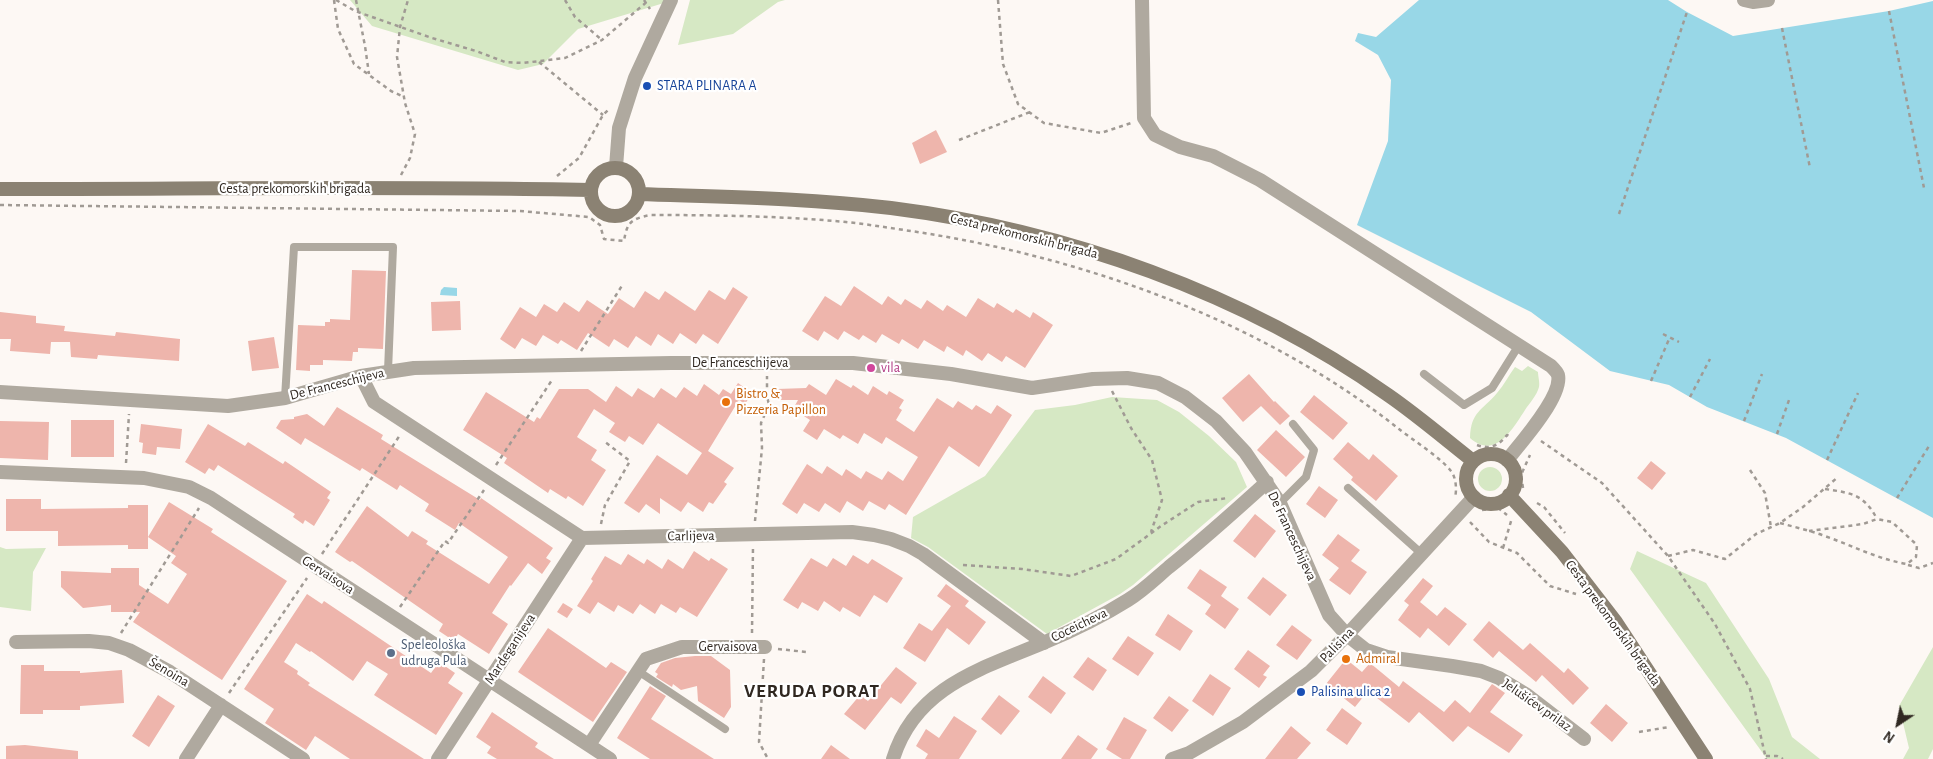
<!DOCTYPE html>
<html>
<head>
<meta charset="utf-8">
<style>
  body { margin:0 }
  #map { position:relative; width:1933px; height:759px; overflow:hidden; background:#fdf8f4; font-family:"Alegreya Sans",sans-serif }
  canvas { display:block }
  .north { position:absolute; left:1873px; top:699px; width:50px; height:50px; -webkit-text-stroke:4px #fff; paint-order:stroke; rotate:214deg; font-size:14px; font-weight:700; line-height:20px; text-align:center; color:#302821 }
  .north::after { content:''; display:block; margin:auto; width:18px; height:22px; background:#302821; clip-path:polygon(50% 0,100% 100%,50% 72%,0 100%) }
</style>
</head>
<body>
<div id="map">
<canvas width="1933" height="759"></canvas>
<div class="north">N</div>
</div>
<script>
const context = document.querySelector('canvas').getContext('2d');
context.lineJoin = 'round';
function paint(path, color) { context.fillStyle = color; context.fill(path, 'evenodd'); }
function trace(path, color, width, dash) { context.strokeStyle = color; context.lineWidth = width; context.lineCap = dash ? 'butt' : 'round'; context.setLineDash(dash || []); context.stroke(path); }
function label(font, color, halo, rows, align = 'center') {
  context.font = font + ' "Alegreya Sans",sans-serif'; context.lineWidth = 4.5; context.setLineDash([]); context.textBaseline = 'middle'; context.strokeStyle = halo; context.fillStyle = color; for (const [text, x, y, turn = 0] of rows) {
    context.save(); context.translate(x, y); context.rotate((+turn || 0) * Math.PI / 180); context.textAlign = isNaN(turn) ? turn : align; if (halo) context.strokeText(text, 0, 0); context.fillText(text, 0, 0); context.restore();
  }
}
const green = new Path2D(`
  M350,0h316l-2,3 -86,26 -35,35 -25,6 -146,-44z
  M690,0h95l-7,2 -45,32 -55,11z
  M1528,366l10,6c0,4 2,11 1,15 -2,8 -10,17 -14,23 -13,20 -30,50 -55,28 1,-27 12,-27 27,-45 7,-8 12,-18 18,-26l7,4z
  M1112,397l45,3 22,12 30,24 27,26 11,25 -114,98 -13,9 -73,40 -119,-87 -17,-9 2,-21 72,-41 50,-66 40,-5z
  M1478 479a12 12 0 1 1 24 0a12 12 0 1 1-24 0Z
  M0,547l6,2 40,-1 -13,24 -2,39 -31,-4z
  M1637,551l69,32 63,96 23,58 28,22h-53l-137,-190z
  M1933,647v102l-5,10h-25l6,-11 -10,-42z`);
const water = new Path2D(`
  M1419,0h249l19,12 46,24 156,-25 44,-10v517l-147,-80 -79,-31 -38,-22 -59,-14 -79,-59 -174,-87 31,-84 3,-61 -13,-25 -23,-14 3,-8 18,4z
  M444,287l13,1v8l-17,-1 1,-5z`);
const building = new Path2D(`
  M936,130l11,22 -27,12 -8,-21z
  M352,270l34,1 -3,78 -25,-1v4h-5l-1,9 -29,-1v5h-13v6l-14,-1 2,-45 27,1v-4h5v-3l20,1z
  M854,286l28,19 6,-9 13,9 4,-6 16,10 6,-9 16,11 4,-6 19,12 12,-19 16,10 3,-5 16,10 3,-4 14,9 3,-6 20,13 -28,43 -19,-12 -4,6 -14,-9 -6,8 -16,-11 -3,6 -16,-10 -3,6 -20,-12 -6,9 -16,-10 -3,5 -17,-10 -6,9 -13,-8 -4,5 -15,-9 -6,9 -14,-9 -6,10 -16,-10 23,-35 16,10z
  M733,287l15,10 -30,47 -15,-10 -7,10 -16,-11 -7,11 -15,-10 -7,12 -15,-10 -8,12 -14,-9 -5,8 -21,-14 -11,17 -16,-10 -3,4 -15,-9 -7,11 -14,-8 -7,11 -15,-10 20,-32 16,10 8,-13 13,8 7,-10 15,10 8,-12 21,14 11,-16 15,10 11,-17 14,9 6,-9 30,20 14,-21 16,10z
  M460,301l1,29 -29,1 -1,-29z
  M0,312l36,4v7l29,3 -1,5 51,5 1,-4 64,7 -1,22 -81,-6 -1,4 -26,-2 -1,-15h-19l-1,12 -40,-3 1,-12h-11z
  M274,337l5,31 -27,3 -4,-30z
  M1249,374l25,28 1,-1 15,15 -10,9 -19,-19 -18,16 -21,-24z
  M836,379l15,9 2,-3 15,10 5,-9 14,9 2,-4 15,9 -5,8 3,2 -6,10 18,12 23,-34 16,10 5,-7 14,9 4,-5 15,9 6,-9 15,10 -33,52 -30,-21 -43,69 -17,-11 -4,6 -16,-9 -6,10 -16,-10 -7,12 -15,-10 -6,9 -15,-9 -7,11 -15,-10 25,-40 15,10 5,-8 15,10 4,-7 15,10 5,-8 16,9 6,-9 15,10 15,-24 -32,-20 -4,7 -18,-11 -6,11 -15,-9 -3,4 -16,-10 -7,11 -14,-9 7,-11 -17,-11 5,-9h-21v-11l29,-1 3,-4 17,11z
  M738,383l14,10 -7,11 -12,-8 6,4 -31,51 26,17 -10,14 3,2 -14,20 -4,-2 -6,10 -15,-10 -7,10 -21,-14v16l-14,-10 -7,9 -15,-10 33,-48 30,20 15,-22 -44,-30 -15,22 -14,-9 -4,6 -16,-10 6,-9 -21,-14 -17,28 20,13 -6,10 15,10 -23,36 -15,-10 -2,3 -16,-10 -2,4 -44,-30 3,-5 -44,-28 23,-38 48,30 3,-5 3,2 19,-30h29l18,13 10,-16 16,11 6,-9 16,10 7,-10 15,10 8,-11 13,9 7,-12 15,11 4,-6 8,5z
  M1314,395l34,28 -15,17 -33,-28z
  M337,407l46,28 -2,4 99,61 1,-2 72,50 -7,10 5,3 -9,13 -14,-11 -17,23 -1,-1 -18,28 16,11 -19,30 -31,-20 -4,7 -15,-10 4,-7 -91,-63 -2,1 -15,-10 32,-46 41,31 4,-6 16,10 -2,3 63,40 19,-27 -49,-34 -4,7 -30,-19 4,-7 -29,-19 -3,5 -35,-22 -2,3 -55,-33 -4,7 -25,-17 5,-8 13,-1v-2l13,-3 17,12z
  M71,420h43v37h-43z
  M0,421l49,1 -1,38 -48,-2z
  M141,424l41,5 -2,20 -23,-2 -1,8 -14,-2 1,-10 -4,-1z
  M208,424l37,22 3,-4 35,22 2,-3 46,31 -4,6 3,2 -16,26 -9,-6 -2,4 -10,-7 2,-3 -77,-49 -4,6 -5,-3 -4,6 -20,-12z
  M1276,430l29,27 -19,20 -29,-27z
  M1348,442l21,18 4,-6 25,22 -22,25 -25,-21 2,-3 -20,-18z
  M1651,461l15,12 -14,17 -15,-12z
  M1319,486l19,14 -13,18 -19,-14z
  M6,499h35v10l87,-1v-3h20v44h-20v-4l-70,1v-15h-52z
  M169,502l44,27 -2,3 76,49 -65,99 -89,-58 7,-10h-29v-7l-28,3 -22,-21v-16l50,2v-5h28v17l29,19 19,-30 -16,-11 5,-7 -28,-19z
  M1255,514l21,17 -21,27 -22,-17z
  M1338,534l22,16 -9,11 16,11 -17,23 -21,-15 10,-12 -17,-13z
  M694,551l15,10 2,-3 17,11 -31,48 -17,-10 -4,6 -15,-9 -6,10 -15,-10 -7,10 -15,-9 -4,7 -16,-10 -8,12 -13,-8 16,-25 -2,-2 14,-23 16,9 7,-11 16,10 3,-5 15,10 6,-10 15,10z
  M853,555l15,9 4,-5 31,19 -16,25 -13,-8 -14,22 -17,-10 -3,5 -16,-11 -6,10 -16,-9 -4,7 -15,-9 28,-42 16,9 6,-9 13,8z
  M1200,569l27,18 -6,9 18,13 -14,20 -20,-15 6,-9 -24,-17z
  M1263,577l24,18 -17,21 -23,-18z
  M1423,578l10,8 -13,16 17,14 8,-9 22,17 -18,22 -21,-18 -8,10 -22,-18 11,-15 -5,-4z
  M946,584l23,17 -4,5 21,16 -17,23 -22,-17 -22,34 -22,-14 16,-25 13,8 19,-25 -14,-10z
  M307,594l15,10 2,-3 107,72 8,-11 16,11 -7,10 15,10 -27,42 -62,-40 14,-21 -21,-13 -14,20 -42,-30 -1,1 -14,-9 -12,19 14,9 -1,3 13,9 -2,2 116,74h-74l-35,-23 -9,14 -41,-27 9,-14 -30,-20z
  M563,603l10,6 -6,9 -10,-6z
  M1168,614l25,17 -13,20 -25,-16z
  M1489,621l34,29 7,-7 34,30 4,-5 21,20 -16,17 -31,-30 -6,7 -37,-31 -6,7 -20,-18z
  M1292,625l20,15 -15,20 -21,-15z
  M548,628l58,40 5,-6 16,10 -34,50 -75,-50z
  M1128,636l26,17 -16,23 -26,-17z
  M1248,650l22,16 -7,9 4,2 -8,11 -25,-19z
  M695,656h16l19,14 1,37 -7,11 -26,-17 -1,-15 -16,4 -8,-6 -1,3 -16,-10 2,-3 -3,-2 6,-9 14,-5z
  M1088,657l19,13 -14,21 -20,-14z
  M1346,659l16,13 8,-9 29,24 4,-6 41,31 11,-12 15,13 22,-29 3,2 10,7 -15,19 33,23 -14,18 -41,-27 -15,16 -34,-30 -10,11 -41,-32 -13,16 -29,-23z
  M21,665h23v6h36v2l42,-3 2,33 -44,3v4h-37v4h-23z
  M896,667l21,16 -16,21 -10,-7 -26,33 -21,-16 16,-19 8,6z
  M1210,674l21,14 -18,28 -21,-15z
  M1043,676l23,17 -15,21 -23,-17z
  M650,686l16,10 -15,23 63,40h-64l-33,-21z
  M158,695l17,11 -26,41 -17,-11z
  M999,695l21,16 -19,24 -20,-16z
  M1169,696l20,14 -17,22 -19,-14z
  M1606,704l22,19 -16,19 -22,-19z
  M1342,708l20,15 -15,22 -21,-15z
  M492,712l46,31 -3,4 19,12h-57l-10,-6 4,-6 -15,-10z
  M954,716l23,15 -18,28h-34l3,-5 -12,-8 10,-17 13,9z
  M1124,717l23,13 -17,29h-8l-16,-10z
  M1291,726l20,17 -14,16h-32z
  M1078,735l20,14 -7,10h-30z
  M25,745l53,6v8h-72v-13z
  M831,745l19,14h-29z`);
const path = new Path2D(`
  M334,0l4,29 16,35 37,27 13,6
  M336,0l19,11 77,27 44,13 29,11 18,1 42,-5 37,-18 47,-40
  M356,0l9,46 4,28
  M565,0l10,17 27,23
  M644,0l6,9
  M998,0l5,64 15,40 26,19 57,10 30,-10
  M1889,11l35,177
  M1782,28l28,140
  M539,62l64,53
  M959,140l71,-28
  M401,175l9,-17 5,-24 -10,-31 -8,-46 3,-30 8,-27
  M557,176l22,-18 24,-43 7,-7
  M0,205l520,6 69,6 11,8 4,14 20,2c3,-19 7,-22 26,-26 65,0 131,1 196,7 19,2 38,5 58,8 174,25 356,89 495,199 15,12 41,28 52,42 5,6 6,19 4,26
  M1619,214l68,-202
  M1663,334l16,8
  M581,351l42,-67
  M1651,381l19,-44
  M1112,391l19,37 21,32 10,40 -11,32
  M1690,397l20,-38
  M1744,421l18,-47
  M1777,434l12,-34
  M1541,441l61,42 66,73 47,68 35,65 16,70
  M1477,445c14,5 22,0 30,-10l2,1
  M1827,460l31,-67
  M126,463l3,-49
  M496,465l56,-85
  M1750,470l15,23 6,34
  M1523,488l-2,-13 9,-20
  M1825,489c26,4 39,5 52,30
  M1897,498l32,-52
  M1537,503l7,4 21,26
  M1482,510l16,-2 9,7
  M755,521l7,-73 -1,-25 8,-18 -2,-9v-20
  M1470,522l19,20 28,11 33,33 26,8
  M1780,523c14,4 28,7 42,12 29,10 55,24 85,29l9,-7 1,-12 -25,-23 -15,-3 -14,5 -54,7
  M601,524l4,-19 25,-44 -25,-19
  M1503,548l9,-30
  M322,554l78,-119
  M1668,556l25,-6 32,9 31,-25 24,-11 23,-16 35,-30
  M963,565l59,4 49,7 45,-17 45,-33 37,-24 30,-4
  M1908,565l11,3 14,-5
  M400,607l45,-66 3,2 36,-53
  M121,633l78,-125
  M752,633l1,-87
  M778,649l28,3
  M764,659l-5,83 9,17
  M229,693l78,-115
  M1639,732l30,-5
  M1766,756h11l6,3`);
const service = new Path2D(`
  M1424,374l40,31 28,-17 27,-43
  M285,398l9,-151h99l-5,124
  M1348,488l74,66
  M1280,503l26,-26 8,-27 -21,-26
  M638,671l87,58`);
const minor = new Path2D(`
  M1142,0l2,118 11,17 25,12 33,9 47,24 291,186c2,2 6,6 7,9 5,21 -38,69 -51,85
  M1744,0l9,2 15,-2
  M616,167l3,-39 16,-50 36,-78
  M361,376l13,26 208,136 270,-6 22,3 17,4 18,7 14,8 121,89
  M0,392l228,14 57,-8 76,-22 53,-8 257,-5h182l98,11 81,14 61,-9 34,-1 31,5 27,14 31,24 29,31 35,51 49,112 18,20 19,15 21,7 65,9 29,5 18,7 28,17 57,44
  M0,472l144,6 45,9 22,11 399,261
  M16,642l73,-1 20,2 20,7 41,22 133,87
  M589,745l57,-86 36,-12h83
  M186,759l35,-54
  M438,759l144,-221
  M893,759c22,-72 88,-90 150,-116 29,-12 58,-26 85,-43 15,-9 28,-22 41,-33 34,-27 66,-56 98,-85
  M1172,759l17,-6 54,-31 68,-51 36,-36 127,-138`);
const secondary = new Path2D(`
  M591 192a24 24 0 1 1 48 0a24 24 0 1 1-48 0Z
  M0,189c197,0 394,-3 590,1
  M639,194c84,3 168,4 252,14 174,22 353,85 497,187 29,20 57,44 85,66
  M1466 479a25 25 0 1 1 50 0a25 25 0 1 1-50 0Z
  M1509,495l53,57 54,70 90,137`);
const markers = [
  [647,86,5,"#1a4fb4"],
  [871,368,5,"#d1479c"],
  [726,402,5,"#e8710a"],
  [391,653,5,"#5c6f8a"],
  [1346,659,5,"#e8710a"],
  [1301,692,5,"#1a4fb4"]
];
const transitNames = [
  ["STARA PLINARA A",657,86],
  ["Palisina ulica 2",1311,692]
];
const streetNames = [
  ["Cesta prekomorskih brigada",295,189],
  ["Cesta prekomorskih brigada",1024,236,14],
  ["De Franceschijeva",740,363],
  ["De Franceschijeva",337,384,-14],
  ["Carlijeva",691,536,-1],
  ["De Franceschijeva",1292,536,65],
  ["Gervaisova",328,575,33],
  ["Cesta prekomorskih brigada",1613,623,54],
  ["Coceicheva",1079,625,-26],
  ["Palisina",1337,645,-46],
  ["Gervaisova",728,647],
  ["Mardeganijeva",510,649,-57],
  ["Šenoina",169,672,31],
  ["Jelušićev prilaz",1537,705,35]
];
const hotelNames = [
  ["vila",881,368]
];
const foodNames = [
  ["Bistro &",736,394],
  ["Pizzeria Papillon",736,410],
  ["Admiral",1356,659]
];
const serviceNames = [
  ["Speleološka",401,645],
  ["udruga Pula",401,661]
];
const districtNames = [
  ["VERUDA PORAT",812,691]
];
paint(green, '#d6e8c4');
paint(water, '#98d7e7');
paint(building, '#eeb5ac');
trace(path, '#a09a94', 2.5, [4, 4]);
trace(service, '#afa99f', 8);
trace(minor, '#afa99f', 14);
trace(secondary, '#8b8273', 14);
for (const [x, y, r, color] of markers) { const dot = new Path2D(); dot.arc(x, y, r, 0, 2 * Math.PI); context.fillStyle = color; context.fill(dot); trace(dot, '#fff', 2); }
label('14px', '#164399', '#fff', transitNames, 'left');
label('14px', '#302821', '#fff', streetNames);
label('14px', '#b23c85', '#fff', hotelNames, 'left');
label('14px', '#c56008', '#fff', foodNames, 'left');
label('14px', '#4e5e75', '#fff', serviceNames, 'left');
context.letterSpacing = '1px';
label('bold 19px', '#302821', '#fff', districtNames);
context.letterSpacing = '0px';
</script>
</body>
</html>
